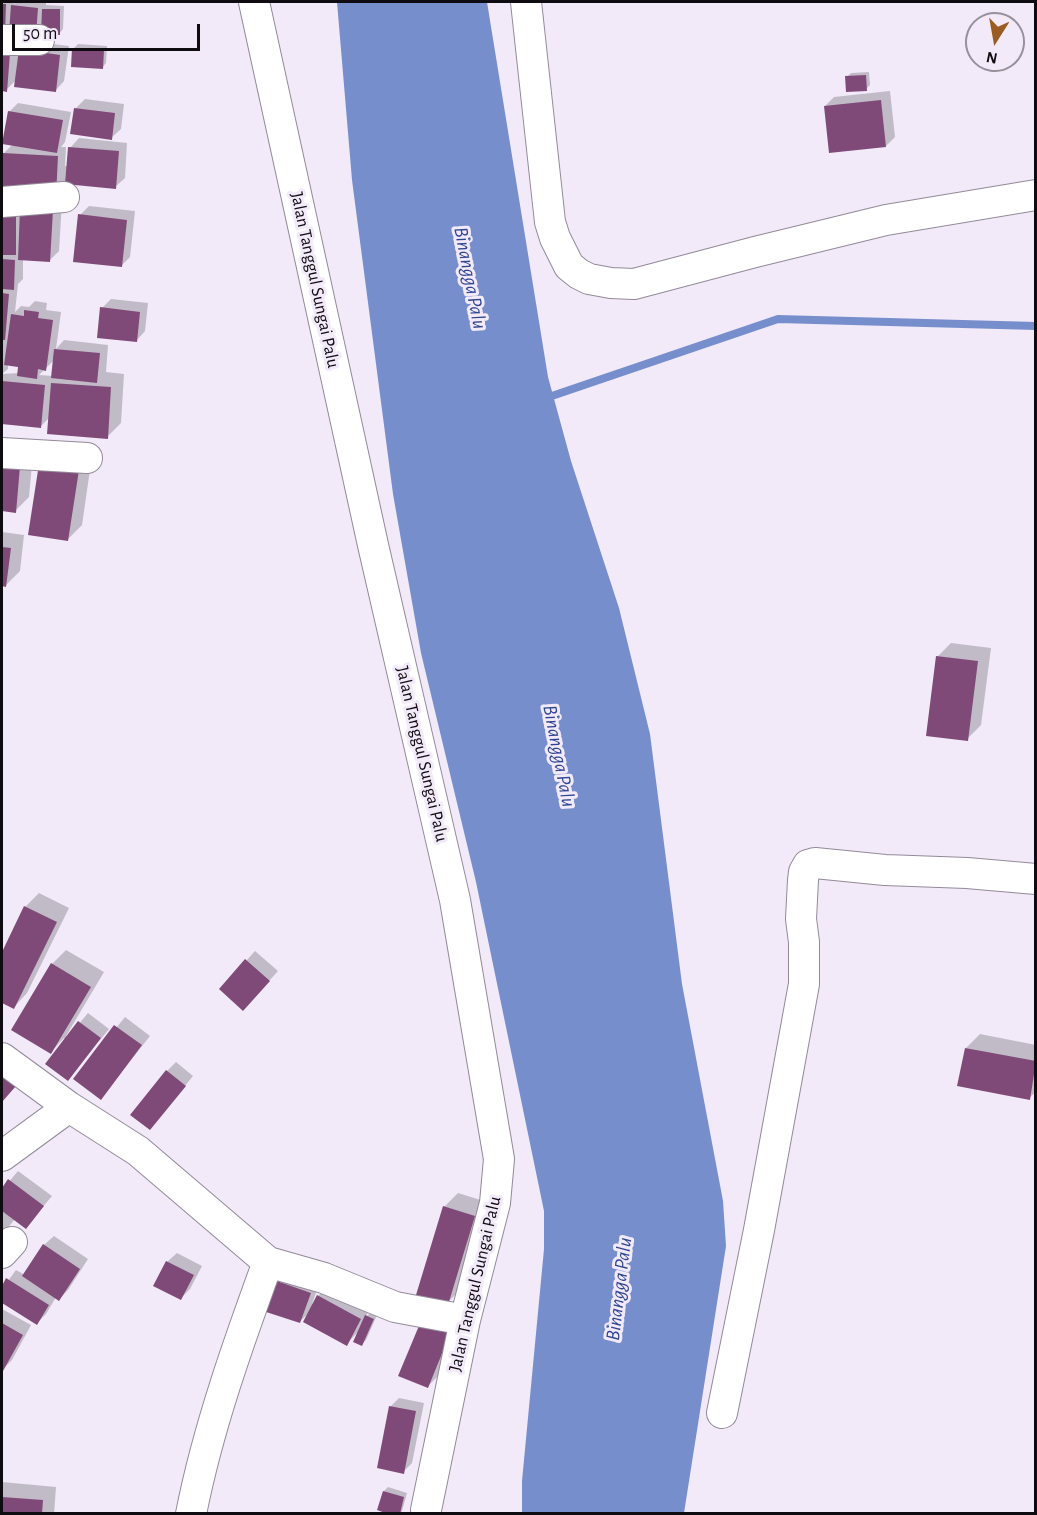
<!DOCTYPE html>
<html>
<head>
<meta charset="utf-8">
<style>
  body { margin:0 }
  #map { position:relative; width:1037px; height:1515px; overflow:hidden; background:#f2e9f9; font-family:"Alegreya Sans",sans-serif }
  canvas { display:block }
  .frame { position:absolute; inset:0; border:3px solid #0f0c11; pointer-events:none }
  .north { position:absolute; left:965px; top:12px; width:60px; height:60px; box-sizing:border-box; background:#f2e9f9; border:2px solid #97919c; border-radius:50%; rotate:191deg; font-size:16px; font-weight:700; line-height:24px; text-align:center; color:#0f0c11 }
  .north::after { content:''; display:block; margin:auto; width:21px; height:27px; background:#9b5c24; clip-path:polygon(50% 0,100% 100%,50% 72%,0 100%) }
  .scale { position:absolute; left:12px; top:24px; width:188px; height:27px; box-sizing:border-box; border:3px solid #0f0c11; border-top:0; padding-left:8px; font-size:18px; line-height:21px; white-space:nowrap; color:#0f0c11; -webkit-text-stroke:4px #f2e9f9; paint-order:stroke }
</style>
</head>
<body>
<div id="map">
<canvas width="1037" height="1515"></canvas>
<div class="frame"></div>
<div class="north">N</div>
<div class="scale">50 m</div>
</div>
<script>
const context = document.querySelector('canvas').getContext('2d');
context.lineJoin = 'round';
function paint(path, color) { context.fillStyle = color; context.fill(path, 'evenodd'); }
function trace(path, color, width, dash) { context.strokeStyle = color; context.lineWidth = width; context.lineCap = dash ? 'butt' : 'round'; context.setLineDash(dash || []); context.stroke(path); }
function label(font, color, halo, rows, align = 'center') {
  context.font = font + ' "Alegreya Sans",sans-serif'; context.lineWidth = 6; context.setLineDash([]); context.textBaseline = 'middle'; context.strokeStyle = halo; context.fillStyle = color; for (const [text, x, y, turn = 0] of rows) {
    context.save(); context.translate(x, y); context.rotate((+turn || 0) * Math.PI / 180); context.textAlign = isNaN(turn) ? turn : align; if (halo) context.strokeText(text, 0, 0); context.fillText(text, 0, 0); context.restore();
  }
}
const water = new Path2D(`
  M337,2h150l61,375 23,84 48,147 31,126 32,250 41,217 3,45 -42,267h-162v-32l22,-232v-38l-68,-329 -55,-229 -28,-159 -41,-314z`);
const shadow = new Path2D(`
  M2,2h12v2l3,-2h29v3l18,1 -1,23 -4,5h-57z
  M29,41l40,5 -5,35 -9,10 -39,-11 -10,10h-4v-47z
  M78,44l29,2 -1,17 -4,5 -28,-20z
  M869,72l1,13 -4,4 -19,-12 4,-4z
  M890,91l5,46 -9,9 -61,-40 9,-9z
  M85,99l39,5 -3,25 -10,9 -35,-30z
  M18,103l53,9 -6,30 -4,5h5l-1,19h3l2,-18 9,-10 48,5 -2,35 -10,9 -51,-4 -62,8 2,-38 9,-9 -4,-32z
  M2,201h60l-3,50 -9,9 -27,-1v20l-5,5 -3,28 6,-6 8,1 6,-6 12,2 -1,7 15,2 -5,37 8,-9 44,5 -2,27 18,2 -3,49 -14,14 -57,-20 -10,10 -38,-3zM54,360l-1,16 -14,-1zM8,364l12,2 -1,7 -17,1 6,-5z
  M89,206l46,5 -5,46 -9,9 -41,-51z
  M111,299l37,4 -3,28 -9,10 -34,-33z
  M2,450l31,3 -4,44 -14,14 -13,-1z
  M92,456l-10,69 -14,14 -27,-75z
  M2,532l22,3 -4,36 -14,14h-4z
  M951,643l40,5 -10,77 -14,14 -30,-82z
  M39,893l30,15 -42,85 -13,14 -12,-6v-46l23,-48z
  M66,950l38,22 -38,64 2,1 20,-24 21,16 -41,50 -2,-39 -2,-2 -13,14 -38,-23 39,-65z
  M255,951l23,20 -26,29 -31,-11z
  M125,1017l25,19 -49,62 -26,-19z
  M980,1034l56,11v47l-7,6 -63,-50z
  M176,1062l17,14 -35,43 9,-48z
  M18,1171l34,25 -26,31 -11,-8 -13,16v-45z
  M458,1193l29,9 -26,87 -14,14 -3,-96z
  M54,1236l34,23 -20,31 -9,9 -3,-2 -10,17 -9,9 -35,-22v-12l14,-19 9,5 19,-30z
  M177,1253l25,13 -12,23 -9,9 -14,-36z
  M273,1279l46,5 -7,20 1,1 5,-9 9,-9 42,22 -3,8 5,-5 6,3 -11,25 -4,4 -2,-14 -14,14 -37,-31 -10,9z
  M2,1309l29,16 -19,35 -9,9z
  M432,1313l26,11 -21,53 -9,9z
  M399,1398l25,5 -12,60 -9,9 -13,-65z
  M2,1482l54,5 -2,27h-52z
  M388,1487l19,6 -5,18 -2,3 -16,-23z`);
const stream = new Path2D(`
  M543,399l235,-80 258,7`);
const building = new Path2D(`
  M2,4h4l-1,31h-3z
  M11,5l27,3 -2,27 -27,-2z
  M42,9h18v26l-19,-1z
  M72,48l32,2 -1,19 -32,-2z
  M19,49l41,6 -4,37 -42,-5z
  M2,53h8l-3,39 -5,-1z
  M866,75l1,16 -21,1 -1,-16z
  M881,100l5,47 -57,6 -5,-47z
  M74,108l41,5 -3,27 -42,-6z
  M8,111l55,9 -6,33 -55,-9z
  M68,147l51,4 -3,38 -51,-5z
  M3,153l55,3 -2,40 -54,-3z
  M20,208l33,2 -3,52 -32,-2z
  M2,209h14v46h-14z
  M78,214l49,6 -5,47 -49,-5z
  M2,259l13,1 -1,30 -12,-1z
  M2,293l7,1 -4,46h-3z
  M100,307l40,5 -3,30 -40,-4z
  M24,310l15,2 -1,6 15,2 -7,51 -8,-2 -1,10 -20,-3 1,-9 -14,-2 7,-51 13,2z
  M54,349l46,4 -3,30 -46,-5z
  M2,381l43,4 -4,43 -39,-4z
  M51,383l60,4 -3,52 -61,-5z
  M2,464l18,2 -4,47 -14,-2z
  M39,464l40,6 -11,71 -40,-6z
  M2,547l9,1 -5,39 -4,-1z
  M936,656l42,5 -10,80 -42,-5z
  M24,906l33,16 -43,87 -12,-6v-51z
  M245,959l25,22 -27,30 -24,-22z
  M51,963l40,24 -40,67 -40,-24z
  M78,1021l23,17 -33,43 -23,-17z
  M114,1025l28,20 -41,55 -28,-21z
  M965,1048l71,13 -6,39 -73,-14z
  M166,1070l20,16 -36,44 -20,-15z
  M2,1073l14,13 -14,16z
  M8,1179l36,27 -18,23 -24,-18v-23z
  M443,1206l32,10 -27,89 -32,-10z
  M43,1244l37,25 -21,32 -37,-25z
  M166,1261l28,14 -13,25 -28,-14z
  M6,1278l43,27 -12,20 -35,-22v-17z
  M271,1279l40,14 -11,30 -40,-13z
  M317,1295l44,24 -14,27 -44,-24z
  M365,1315l9,4 -12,27 -9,-4z
  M421,1321l29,13 -22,54 -30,-12z
  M2,1323l21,12 -20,36 -1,-1z
  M389,1406l27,5 -12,63 -27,-6z
  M383,1491l21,6 -4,17h-12l-11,-4z
  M2,1497l41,3 -1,14h-40z`);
const street = new Path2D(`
  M254,2l119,543 82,355 44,259 -4,44 -30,117 -39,190
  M526,2l24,220 5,16 14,28 10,8 10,5 22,4 23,1 121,-32 131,-32 150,-25
  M2,40h37
  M2,202l62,-5
  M2,453l85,5
  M2,1058l67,49 69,44 130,111 56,16 71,29 70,13
  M2,1156l67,-49
  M2,1253l10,-11
  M722,1413l37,-183 45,-246v-42l-3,-23 2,-39 1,-8 4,-7 7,-2 70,7 82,3 69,6
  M191,1514c17,-86 47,-170 77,-252`);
const streetNames = [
  ["Jalan Tanggul Sungai Palu",315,280,78],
  ["Jalan Tanggul Sungai Palu",422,754,77],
  ["Jalan Tanggul Sungai Palu",475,1284,-77]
];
const waterNames = [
  ["Binangga Palu",470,278,79],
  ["Binangga Palu",559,756,79],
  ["Binangga Palu",619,1289,-83]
];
paint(water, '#778ecc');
paint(shadow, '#0003');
trace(stream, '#778ecc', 8);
paint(building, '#7f4a78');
trace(street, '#938a99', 32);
trace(street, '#fff', 30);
label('18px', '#0f0c11', '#f2e9f9', streetNames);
label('italic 20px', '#2e4590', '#f2e9f9', waterNames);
</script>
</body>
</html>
